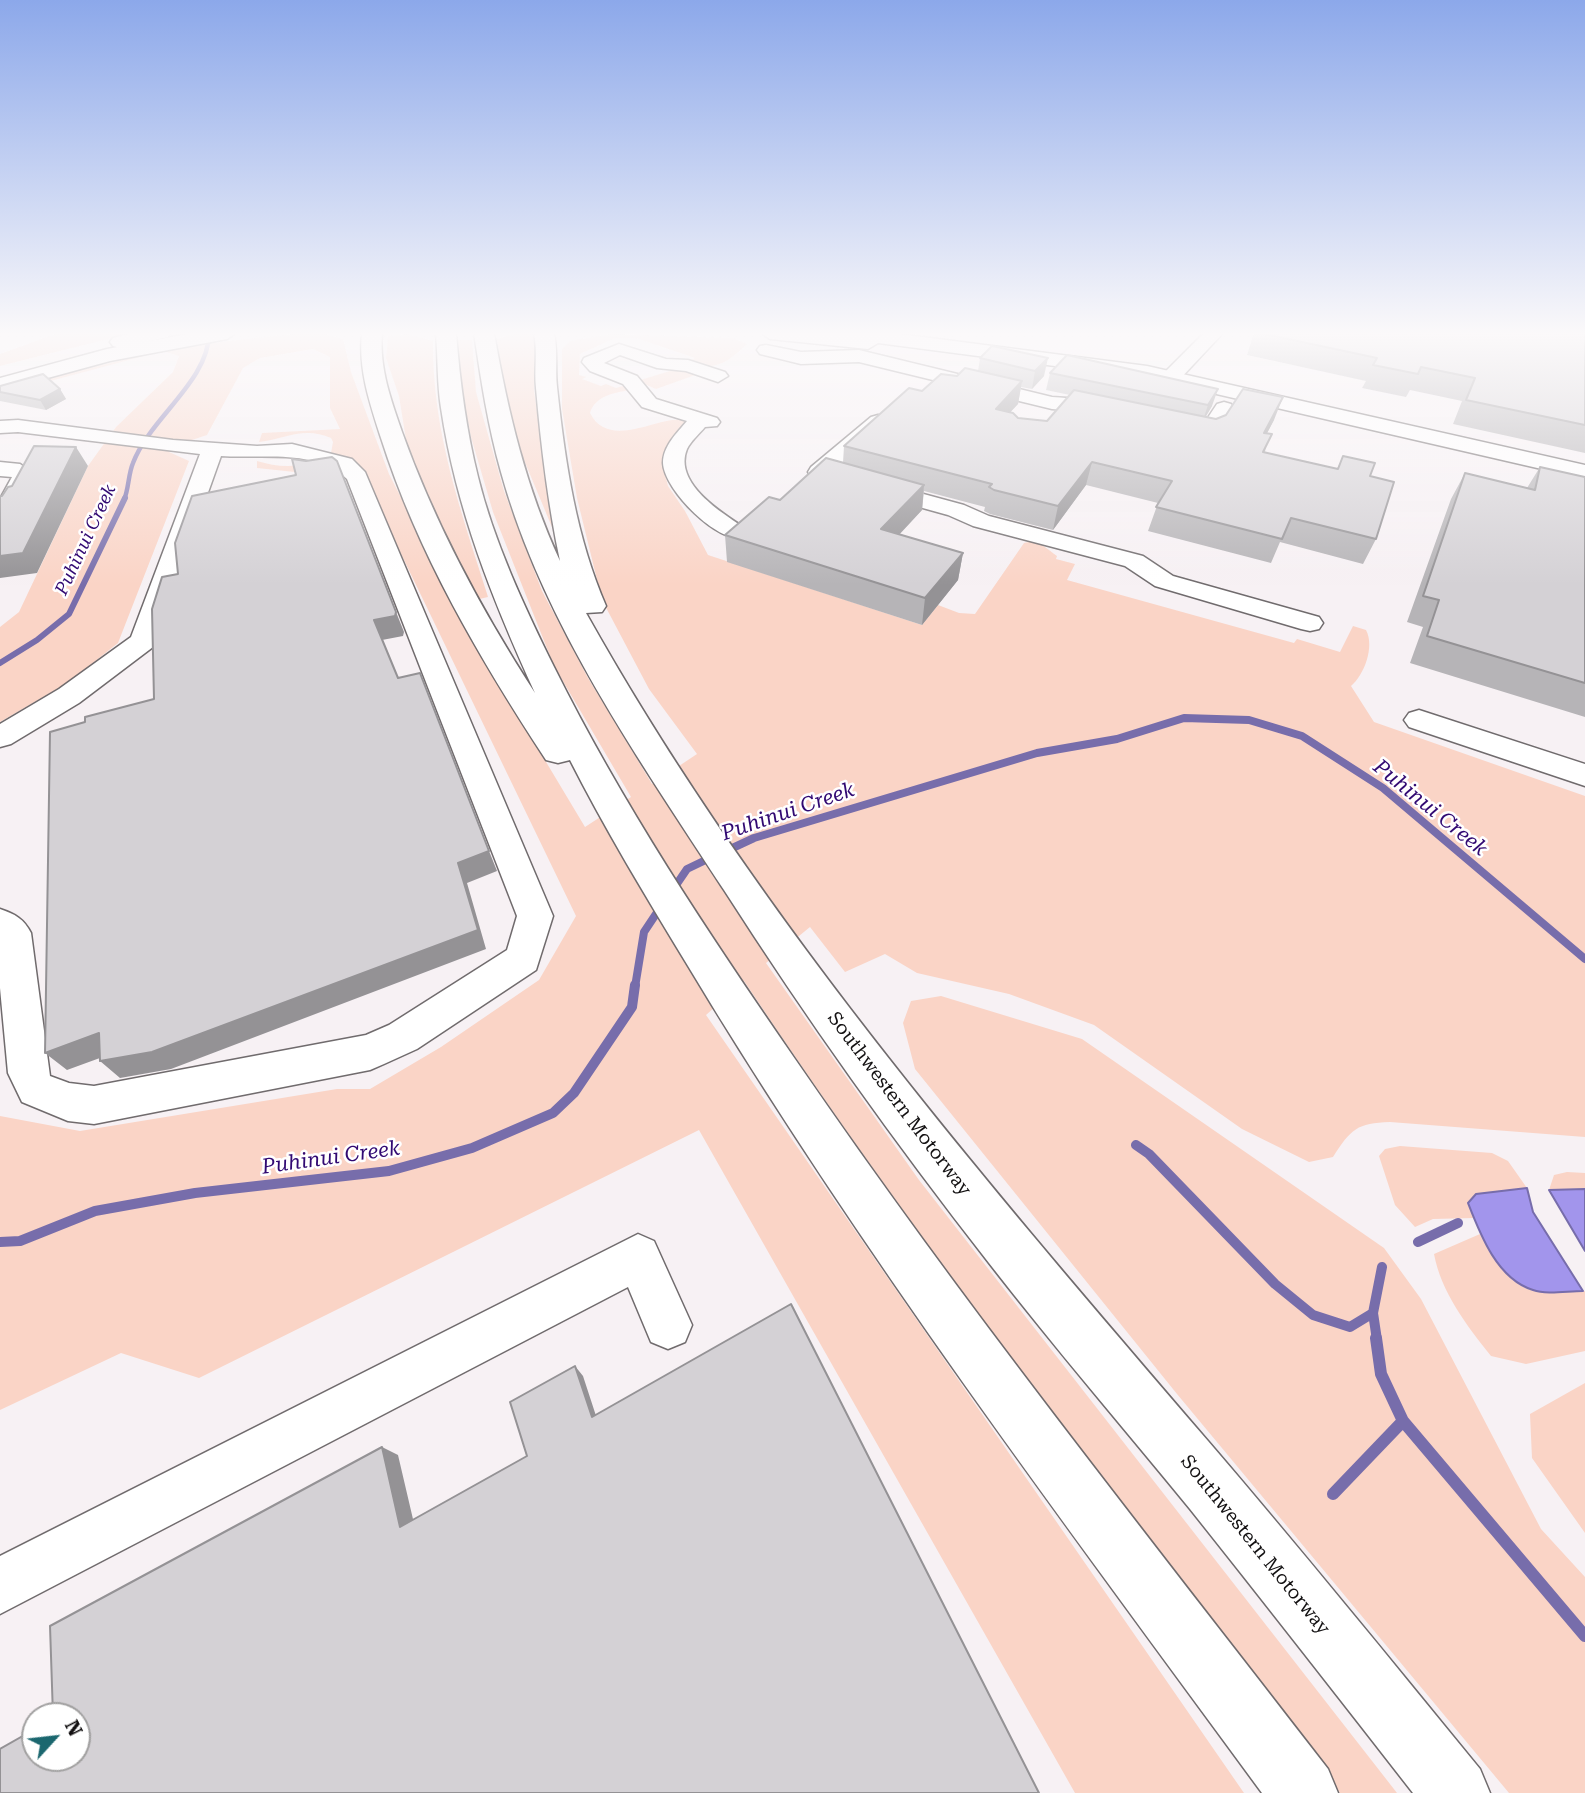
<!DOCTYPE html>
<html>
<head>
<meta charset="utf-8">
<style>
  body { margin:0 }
  #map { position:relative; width:1585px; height:1793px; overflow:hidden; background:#f7f1f4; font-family:"Roboto Serif",serif }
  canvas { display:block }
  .north { position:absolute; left:21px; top:1702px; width:70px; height:70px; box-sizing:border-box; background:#fff; border:2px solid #a1a0a0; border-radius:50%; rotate:63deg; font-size:19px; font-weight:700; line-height:28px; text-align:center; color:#131112 }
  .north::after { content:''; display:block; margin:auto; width:24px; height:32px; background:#1b676f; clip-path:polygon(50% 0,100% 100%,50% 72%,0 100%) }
</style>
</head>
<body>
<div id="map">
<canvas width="1585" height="1793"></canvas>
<div class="north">N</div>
</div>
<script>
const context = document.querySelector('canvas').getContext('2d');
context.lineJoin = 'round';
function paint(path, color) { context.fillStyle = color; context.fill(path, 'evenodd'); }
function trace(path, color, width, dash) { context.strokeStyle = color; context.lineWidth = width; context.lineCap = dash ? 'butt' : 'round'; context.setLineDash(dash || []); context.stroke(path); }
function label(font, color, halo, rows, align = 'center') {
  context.font = font + ' "Roboto Serif",serif'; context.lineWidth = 5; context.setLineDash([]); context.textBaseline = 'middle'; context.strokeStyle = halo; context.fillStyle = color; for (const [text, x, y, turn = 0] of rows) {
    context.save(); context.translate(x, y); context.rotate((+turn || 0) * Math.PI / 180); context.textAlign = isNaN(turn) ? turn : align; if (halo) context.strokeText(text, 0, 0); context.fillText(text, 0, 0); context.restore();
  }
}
const green = new Path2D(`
  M58,333h74l-132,33v-12z
  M306,333l19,1 18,5 8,33 38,102 90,176 106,177 46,-30 -77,-131 -61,-154 -22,-75 -11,-55 -3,-42h15l4,52 28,99 38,100 46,87 64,106 45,-30 -48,-65 -47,-89 -25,-102 -15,-89v-60l8,-8 41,-7 122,4 14,6c-20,19 -32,28 -60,18l8,-4 -59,-20h-21l-35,16 -1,21 7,2 -4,2 19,7 5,-2 10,4 7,-2 6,4c-15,3 -34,6 -39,23 20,40 75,-2 97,8l-19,29 -4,20 4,16 17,25 23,44 214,70 16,-20 21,8 16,1 49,-71c14,-4 23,6 33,13l-1,3 19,5 -8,16 227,63 3,-4 43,13 13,-26 13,4c9,17 -2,45 -15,56l23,36 211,74v341l-195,-15c-33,1 -39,7 -57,35l-24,5 -67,-33 -148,-104 -85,-31 -92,-21 -32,-19 -40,18 -35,-45 -44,36 153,217 478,613h-57c-202,-268 -410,-532 -596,-812l-38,34 538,778h-169l-376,-663 -500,248 -78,-25 -121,57v-294l80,15 257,-42h33l71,-42 98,-67 37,-64 -215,-445 -38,4 -66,-7v-7c26,8 50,7 74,-8l2,-11 -2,-4c-27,-12 -46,1 -72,4l3,-9 78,-4 -10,-21v-51l-17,-8 -53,9 -17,10 -36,67 -15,5 -15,1 -8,11 20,9 -71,182 -49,39 -69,40v-95l19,-15 69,-146 28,-39 57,-55 6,-16 -16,-5 -154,41c28,-12 58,-19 88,-26 70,-18 137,-27 209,-33z
  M515,333h21l-2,57 10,74 20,92 -45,-108 -17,-72 -5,-37z
  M408,334l25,7c-1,90 28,171 55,256l-13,3 -46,-94 -22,-60 -8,-50 -13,-38 2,-22z
  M680,368l18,6 -42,15 -19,-8z
  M941,996l141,43 302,209 37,51 120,230 44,48v216h-76l-332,-399 -262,-325 -12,-46 8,-22z
  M1400,1146l92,7 16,8 19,27 -51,6 -8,9 6,15 -41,1 -18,8 -20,-22 -16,-49 6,-7z
  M1567,1172l18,1v16l-36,1 5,-15z
  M1480,1234c11,21 30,53 56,57 15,3 34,0 49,0v60l-59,13 -35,-8c-24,-30 -50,-64 -57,-102z
  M1585,1383v150l-53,-75 -2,-44z`);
const water = new Path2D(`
  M1527,1188l6,24 50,79c-16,0 -36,4 -50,-1 -36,-11 -53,-56 -65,-87l8,-9z
  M1585,1189v62l-36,-61z`);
const streamFar4 = new Path2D(`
  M124,500c5,-12 4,-25 9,-37 17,-45 76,-82 76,-130`);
const streamFar3 = new Path2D(`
  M0,663l37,-23 32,-26 56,-116`);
const streamFar2 = new Path2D(`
  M726,851l28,-13 283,-85 80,-14 67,-21 65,2 53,16 81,52 202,171
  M672,891l15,-22 27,-13
  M635,987l9,-55 18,-27`);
const streamFar1 = new Path2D(`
  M1136,1145l13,9 126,130 38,31 37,12 23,-14 9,-46
  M0,1242l20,-1 75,-30 100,-18 194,-22 83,-23 81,-35 21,-20 58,-86 3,-22
  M1418,1242l40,-19
  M1373,1313l4,27`);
const stream = new Path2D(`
  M1376,1338l5,36 22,47 182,215
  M1333,1494l70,-73`);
const minor = new Path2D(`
  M1204,333h19l-45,48h-14l-3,-4 3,-4z
  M619,344l47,15 22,1 37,12 3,4 -10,6 -32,-11 -29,-3 -37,-13 -16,8 33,13 19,23 61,19 3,4 -3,4 -12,1c-6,7 -14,14 -18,22 -14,34 35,64 58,79l4,5 -4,5c-26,7 -81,-48 -82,-75 0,-17 14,-30 24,-42l-45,-14 -19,-23 -33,-13 -8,-9 2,-4z
  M766,345l35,7 58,-2 193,47c22,1 42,4 63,9l3,4 -3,4c-13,4 -46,-4 -63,-5l-193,-47 -58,2 -41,-10 -3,-4 3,-4z
  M1224,402l7,2 3,4 -18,29c-13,4 -30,-3 -43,-7l-3,-4 3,-4 7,-2 23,5 14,-21z
  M878,415l7,2 3,4 -3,4 -50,45 129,35 25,11 154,40 30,20 146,41 4,6 -4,6 -9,2 -9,-2 -146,-43 -30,-20 -152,-40 -25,-11 -137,-38 -3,-5 3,-5 60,-50z
  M18,420l155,20 84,6 35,-2 60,15 13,13 188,444 -17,54 -119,79 -33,15 -14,6 -276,54 -26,-3 -46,-19 -14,-29 -8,-85v-79c15,5 24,10 31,24l19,143 19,7 25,3 272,-51 23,-10 118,-75 10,-34 -170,-437c-31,-31 -86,-20 -126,-23l-68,191 -74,56 -68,41 -11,3v-23l59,-35 72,-52 69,-183 -182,-22 -18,1v-12z
  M0,462l20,2 15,11 -20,38h-15v-14l12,-22 -12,-1z
  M1419,710l166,54v22l-176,-59 -5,-7 5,-7z
  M638,1234l16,7 38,84 -7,17 -17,7 -17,-7 -23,-55 -628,327v-58z`);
const major = new Path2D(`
  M192,333h44l-9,6 -117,22 -110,30v-13l107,-29z
  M761,333h131l255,33 438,99v14l-438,-101 -269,-35 -10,6 -98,-10z`);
const highway = new Path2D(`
  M132,333h38l-2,4 -48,11 -7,-2 -3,-4 3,-4z
  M362,333h20c-3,35 9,67 20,99 33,92 80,179 133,261 -42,-92 -79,-184 -94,-285 -4,-24 -3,-50 -5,-75h20c4,49 10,96 22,144 16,65 46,129 76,190 68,137 154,266 241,392 167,244 352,476 533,710l10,24h-76c-200,-273 -403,-542 -577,-832 -40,-66 -80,-132 -115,-201l-12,3 -12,-3c-66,-101 -128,-206 -165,-322 -11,-34 -23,-69 -19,-105z
  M474,333h20c14,79 32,155 66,228 -12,-57 -19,-115 -24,-173 -2,-19 2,-36 -2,-55h20c4,19 1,36 3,54 8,75 19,150 49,219l-4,6 -16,1c168,301 398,567 622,828 92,107 182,218 272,328l10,24h-77c-74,-95 -148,-190 -223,-284 -67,-82 -136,-162 -201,-246 -94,-120 -183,-245 -265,-373 -85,-131 -181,-266 -223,-418 -13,-46 -20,-92 -27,-139z`);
const wall = new Path2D(`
  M1254,333h331v120l-132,-29 9,-23 -52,-11 -4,7 -44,-9 4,-7 -119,-26z
  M992,346l52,30 -12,13 -11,-2 -3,17 -8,8 8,6 29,3 23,-26 -24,-5 4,-17 162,33 -6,10 10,3 58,1 -7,13 -2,20 72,16 6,-13 27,20 6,63 -13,25 -83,-22 -9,21 -123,-32 10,-28 -72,-18 -33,45 -63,-16 -6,-3 1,-4 -61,-16 -2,19 -23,25 64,18 -5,27 -36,45 -195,-63 -2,-27 55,-35 63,-37 1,-17 78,-55 35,-15 21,-5 2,-13z
  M0,386l60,3 6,10 -20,11 -46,-9z
  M1540,467l45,10v240l-175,-54 13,-36 -16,-5 44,-123 14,-26 62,15z`);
const shadedWall = new Path2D(`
  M1048,358l-4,18 -12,13 3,-18z
  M1022,381l-4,23 -26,28 4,-23z
  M60,389l6,10 -20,11 -6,-10z
  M1218,389l-6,17 -10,17 6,-18z
  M1283,397l-9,23 -19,36 9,-23z
  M76,447l12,19 -51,107 -37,5v-22z
  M1092,462l-6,23 -33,45 5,-24z
  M924,485l-2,25 -43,46 2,-27z
  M963,553l-5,27 -36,45 3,-27z
  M396,612l8,20 -1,4 -21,4 -8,-20z
  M489,851l8,20 -30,12 19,66 -315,120 -51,9 -20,-17 358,-198z
  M99,1033l20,18 -52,19 -22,-17z
  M575,1366l8,10 16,49 -7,-8z
  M382,1447l16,8 18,77 -16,-5z`);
const building = new Path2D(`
  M1260,333h325v92l-119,-25 9,-22 -54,-11 -3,7 -45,-9 4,-7z
  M992,346l56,12 -13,13 -55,-13z
  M1067,355l151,34 -10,16 -158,-32z
  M965,368l57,13 -26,28 17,4 5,5 29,3 27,-31 142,29 10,-4 17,-26 40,8 -19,36 8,1 -9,18 75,17 5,-13 32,7 -5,13 24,6 -18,57 -85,-21 -9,21 -126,-32 16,-26 -80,-19 -34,44 -64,-16 -5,-3 3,-3 -148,-38 65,-58 13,3 19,-17 16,2z
  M43,374l17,15 -20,11 -40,-8v-6z
  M34,446l42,1 -53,106 -23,3v-60h2l6,-9 4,-1z
  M332,457l5,4 59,151 -1,4 -21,4 24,58 22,-5 69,178 -31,12 20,67 -326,122 -52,9 -1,-28 -54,20 5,-321 35,-10v-5l69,-18 -2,-90 10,-32 16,-3 -3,-31 17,-47 104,-21 -4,-16 14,2z
  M826,458l98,27 -43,44 82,24 -38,45 -200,-63 44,-38 11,3z
  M1540,467l45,10v206l-158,-47 12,-36 -16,-4 42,-123 70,17z
  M791,1304l248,489h-1039v-44l35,-20v29h42v-42h-24l-3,-90 332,-179 18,80 127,-71 -17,-54 65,-36 17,51z`);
const farWaternames = [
  ["Puhinui Creek",86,540,-65]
];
const streetNames = [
  ["Southwestern Motorway",899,1104,53],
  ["Southwestern Motorway",1255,1545,51]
];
const waterNames = [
  ["Puhinui Creek",1430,808,39],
  ["Puhinui Creek",788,812,-19],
  ["Puhinui Creek",331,1158,-8]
];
paint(green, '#fad4c6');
paint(water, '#a295ec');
trace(water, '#776dab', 2);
trace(streamFar4, '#776dab', 4.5);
trace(streamFar3, '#776dab', 6);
trace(streamFar2, '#776dab', 8);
trace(streamFar1, '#776dab', 10);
trace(stream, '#776dab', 12);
trace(minor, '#706b6d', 3);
trace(major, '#706b6d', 3);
trace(highway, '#706b6d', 3);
paint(minor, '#fff');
paint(major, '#fff');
paint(highway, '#fff');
paint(wall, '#b6b4b7');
paint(shadedWall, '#949295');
paint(building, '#d4d1d5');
trace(building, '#949295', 2);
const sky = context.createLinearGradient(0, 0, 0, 585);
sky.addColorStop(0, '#8ca8ea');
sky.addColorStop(0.57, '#fbf9fa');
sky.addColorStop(1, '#fbf9fa00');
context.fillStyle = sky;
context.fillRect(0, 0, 1585, 585);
label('italic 18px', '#310972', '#fff', farWaternames);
label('19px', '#131112', '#fff', streetNames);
label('italic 21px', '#310972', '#fff', waterNames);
</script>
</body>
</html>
